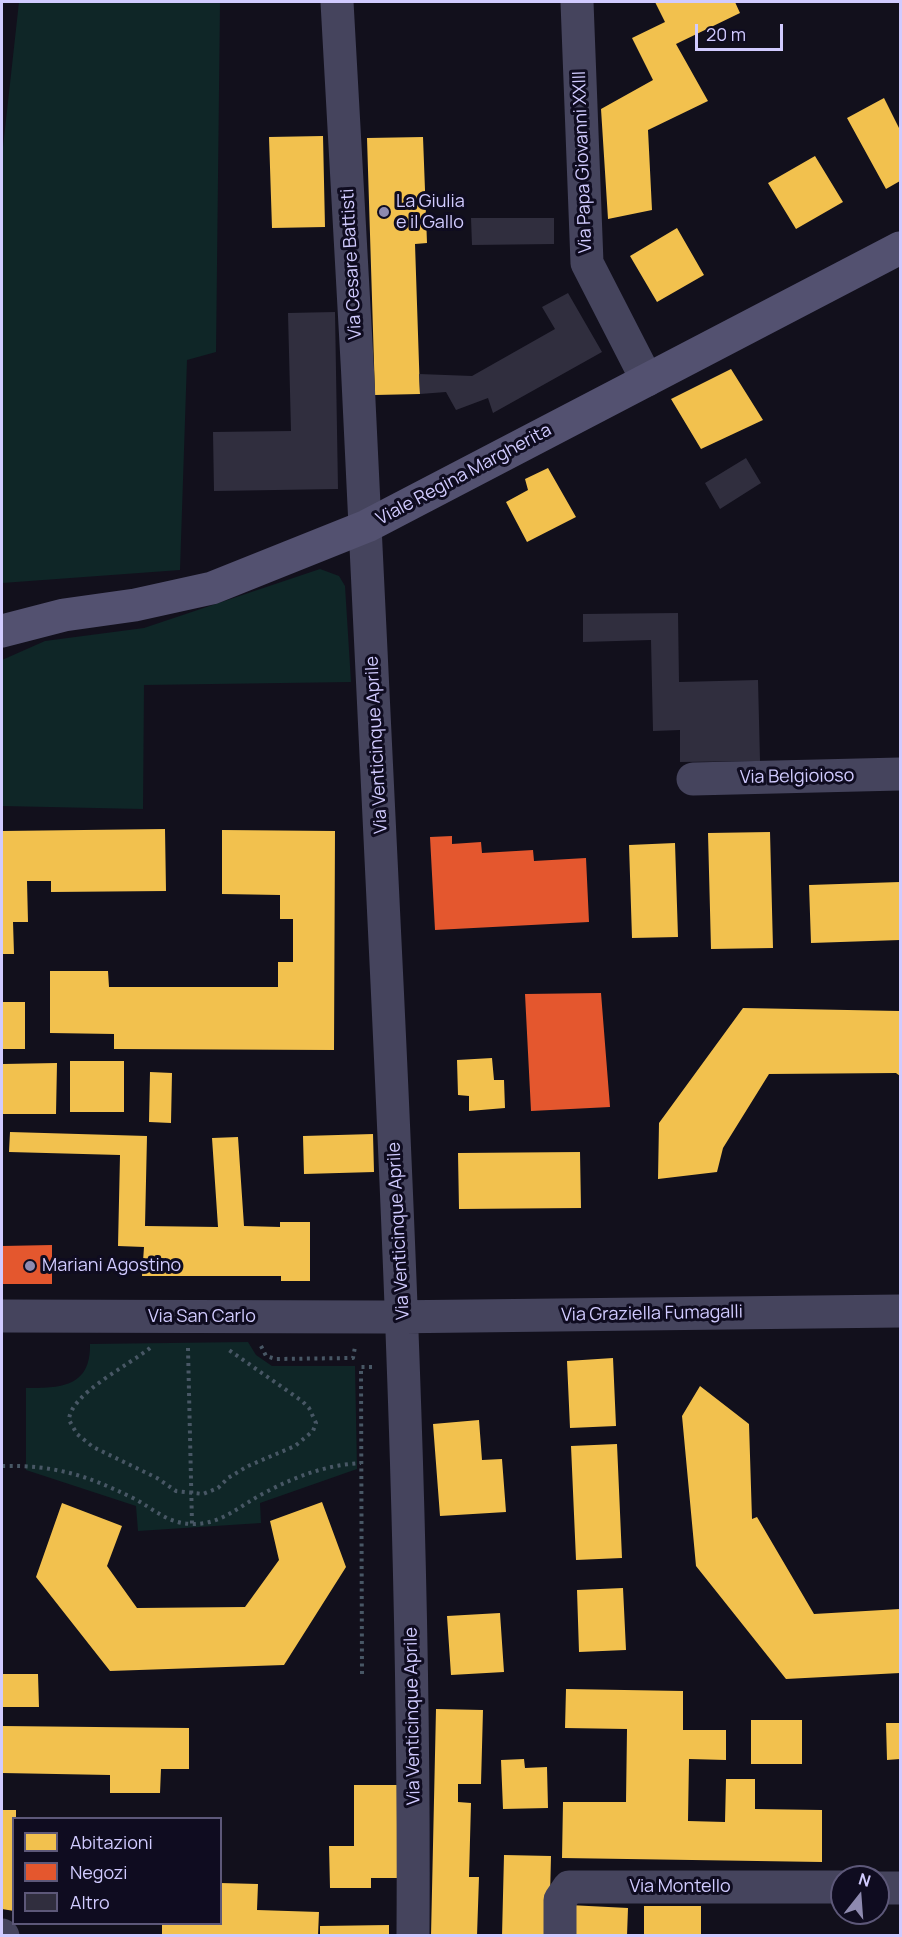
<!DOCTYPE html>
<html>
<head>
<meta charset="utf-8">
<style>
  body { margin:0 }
  #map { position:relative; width:902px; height:1937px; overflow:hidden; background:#12101c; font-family:Manrope,sans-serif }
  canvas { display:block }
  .frame { position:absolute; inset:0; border:3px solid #d1cbff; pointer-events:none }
  .legend { position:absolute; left:12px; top:1817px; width:210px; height:108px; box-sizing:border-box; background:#0f0c20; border:2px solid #5d5879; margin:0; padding:8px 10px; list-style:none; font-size:18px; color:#d1cbff }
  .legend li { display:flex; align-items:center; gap:12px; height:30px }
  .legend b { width:30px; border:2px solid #5d5879 }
  .north { position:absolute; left:830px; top:1865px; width:60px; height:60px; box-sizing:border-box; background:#0f0c20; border:2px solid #5d5879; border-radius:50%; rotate:17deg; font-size:16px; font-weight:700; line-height:24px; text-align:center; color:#d1cbff }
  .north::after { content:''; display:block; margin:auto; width:21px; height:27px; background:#8e8ab0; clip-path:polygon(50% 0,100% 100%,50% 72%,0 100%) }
  .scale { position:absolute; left:695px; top:24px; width:88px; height:27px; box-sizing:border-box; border:3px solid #d1cbff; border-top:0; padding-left:8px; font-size:18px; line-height:21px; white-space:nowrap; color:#d1cbff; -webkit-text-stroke:4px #0f0c20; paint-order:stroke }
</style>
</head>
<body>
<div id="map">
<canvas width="902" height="1937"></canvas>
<div class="frame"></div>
<ul class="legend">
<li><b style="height:16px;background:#f2c14e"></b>Abitazioni</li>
<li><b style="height:16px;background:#e4572e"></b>Negozi</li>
<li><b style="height:16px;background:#302e3e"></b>Altro</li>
</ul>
<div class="north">N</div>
<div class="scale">20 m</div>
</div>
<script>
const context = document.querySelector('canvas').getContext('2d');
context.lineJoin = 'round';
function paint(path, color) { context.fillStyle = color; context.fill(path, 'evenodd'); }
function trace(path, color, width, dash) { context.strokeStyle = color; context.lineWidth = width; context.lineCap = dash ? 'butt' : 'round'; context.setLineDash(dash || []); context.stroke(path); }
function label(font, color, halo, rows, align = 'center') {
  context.font = font + ' Manrope,sans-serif'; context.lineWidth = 6; context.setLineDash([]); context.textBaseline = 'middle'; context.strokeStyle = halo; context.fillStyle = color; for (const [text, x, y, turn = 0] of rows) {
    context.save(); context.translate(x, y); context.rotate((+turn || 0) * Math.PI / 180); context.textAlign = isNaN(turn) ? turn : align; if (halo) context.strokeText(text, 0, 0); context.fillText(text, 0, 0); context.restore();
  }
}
const green = new Path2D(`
  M19,2h201l-4,350 -29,8 -7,210 -178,13v-427z
  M320,569l19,7 6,10 6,96 -207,3 -1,124 -141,-3v-146l43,-19 99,-13z
  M248,1342l8,13 16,11h83l2,103 -97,34 1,20 -123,8 -2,-25 -110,-36v-82c33,0 65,0 64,-44z`);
const homes = new Path2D(`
  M655,2h80l5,11 -64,31 32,57 -60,29 4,80 -44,9 -7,-110 52,-29 -21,-42 33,-16z
  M884,98l16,32v51l-14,8 -39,-71z
  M323,136l2,91 -53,1 -3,-91z
  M423,137l4,106 -12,1 5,150 -45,1 -8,-257z
  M815,156l28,46 -47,27 -28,-46z
  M677,228l27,47 -47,27 -27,-46z
  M731,369l32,51 -62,29 -30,-50z
  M548,468l28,49 -49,25 -21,-40 22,-12 -3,-11z
  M165,829l1,62 -115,1v-11h-24l1,41h-15l1,32h-12v-123z
  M222,830l113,1 -1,219 -220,-1v-15l-64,-1v-62h58l1,16h169v-25h15v-43h-13v-24l-58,-1z
  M770,832l3,116 -62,1 -3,-116z
  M675,843l3,94 -46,1 -3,-93z
  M900,882v58l-89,3 -2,-58z
  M2,1002h23v47h-23z
  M743,1008l157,3v65l-4,-3 -127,1 -46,74 -6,24 -59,7 1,-56z
  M492,1058l2,22h10l1,28 -36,3v-15l-11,-1 -1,-35z
  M70,1061h54v51h-54z
  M57,1063l-1,51h-54l1,-50z
  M150,1072l22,1 -1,50 -22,-1z
  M10,1132l137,4 -2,90 73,1 -6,-89 26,-1 6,89 36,1v-5h30v59h-29v-5h-139l2,-29 -26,-1 2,-91 -111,-3z
  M373,1134l1,38 -70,2 -1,-38z
  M580,1152l1,56 -122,1 -1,-56z
  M613,1358l3,68 -46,2 -3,-67z
  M700,1386l49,38 3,95 5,-2 57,97 86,-5v64l-114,6 -90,-113 -14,-150z
  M479,1420l3,40 20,-1 4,53 -66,4 -7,-92z
  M617,1444l5,114 -46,2 -5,-114z
  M322,1502l24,65 -62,98 -174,6 -74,-94 26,-74 60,23 -15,40 30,42 108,-1 34,-47 -9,-39z
  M623,1588l3,62 -47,2 -2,-62z
  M500,1613l4,59 -53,3 -4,-59z
  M2,1674h36l1,33h-37z
  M566,1689l117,2v39h43v30l-37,-1 -1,62 37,1 1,-43h29v30l67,1v52l-260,-4 1,-56h63l1,-73 -62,-1z
  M436,1709l47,1 -2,74h-23v18l13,1 -2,74h10l-2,59h-46z
  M751,1720h51v44h-51z
  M886,1723h14v36l-13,1z
  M2,1726l187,2v41h-28l-1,24h-50v-18l-108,-2z
  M524,1759l1,9 22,-1 1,41 -45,1 -2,-49z
  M354,1785h44v93h-27v10h-41l-1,-42h25z
  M2,1810h14v8h-2v93l-12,-2z
  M504,1855l47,1 -2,80h-47z
  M220,1883l38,1 -1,26 62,2 -1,24h-156v-12h58z
  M569,1905l59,3 -1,28h-60z
  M644,1906h57v30h-57z
  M389,1925v11h-69v-10z`);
const shops = new Path2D(`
  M452,836v8l29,-2 1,11 51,-3 1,11 52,-3 3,64 -154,8 -5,-93z
  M601,993l9,114 -79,4 -6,-117z
  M52,1245v39h-50v-38z`);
const building = new Path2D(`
  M471,218h83v26l-82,1z
  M568,293l34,59 -109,61 -5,-15 -32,12 -10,-18 -26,2 -1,-20 53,2 83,-47 -13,-22z
  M335,312l3,177 -124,2 -1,-59 78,-1 -3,-118z
  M746,458l15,25 -41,26 -15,-26z
  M678,613l1,69 79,-2 2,81 -80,1v-32l-27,1 -2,-91 -68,2v-28z`);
const path = new Path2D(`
  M261,1346l5,10 10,3 77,-1 2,-11
  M150,1348c-21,17 -80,46 -81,72l8,14 16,13 64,31 19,13 27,3 15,-6 10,-10 20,-12 47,-20 18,-15 3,-8 -7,-15 -7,-7 -76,-53
  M188,1348l4,176
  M2,1466c53,-1 84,9 131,32 21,11 34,25 58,26 31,1 49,-19 75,-32 31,-16 60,-27 95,-29
  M362,1674l-1,-307h11`);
const street = new Path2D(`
  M337,2c19,327 36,653 50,981 15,317 28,635 26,953
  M577,2l10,261 60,117
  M693,779l207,-5
  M2,1316l383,1 515,-6
  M878,1888h22
  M2,1935l1,1
  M560,1936v-36l9,-13h273`);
const secondary = new Path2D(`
  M2,631l62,-16 71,-10 77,-17 155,-62 533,-278`);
const markers = [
  [384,212,6,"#8e8ab0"],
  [30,1266,6,"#8e8ab0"]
];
const streetNames = [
  ["Via Papa Giovanni XXIII",583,162,-92],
  ["Via Cesare Battisti",352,264,-93],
  ["Viale Regina Margherita",464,475,-28],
  ["Via Venticinque Aprile",377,745,-93],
  ["Via Belgioioso",797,777,-1],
  ["Via Venticinque Aprile",399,1231,-93],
  ["Via Graziella Fumagalli",652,1314,-1],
  ["Via San Carlo",202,1317],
  ["Via Venticinque Aprile",413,1716,-91],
  ["Via Montello",680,1887]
];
const poiNames = [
  ["La Giulia",396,202],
  ["e il Gallo",396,223],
  ["Mariani Agostino",42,1266]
];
paint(green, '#0f2627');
paint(homes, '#f2c14e');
paint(shops, '#e4572e');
paint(building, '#302e3e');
trace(path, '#485765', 4, [3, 4.5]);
trace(street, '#45445d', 33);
trace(secondary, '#535170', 33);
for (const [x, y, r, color] of markers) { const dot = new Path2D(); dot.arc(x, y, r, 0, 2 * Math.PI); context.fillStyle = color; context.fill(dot); trace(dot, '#0f0c20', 2); }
label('18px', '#d1cbff', '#0f0c20', streetNames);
label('18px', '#d1cbff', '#0f0c20', poiNames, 'left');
</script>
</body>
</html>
